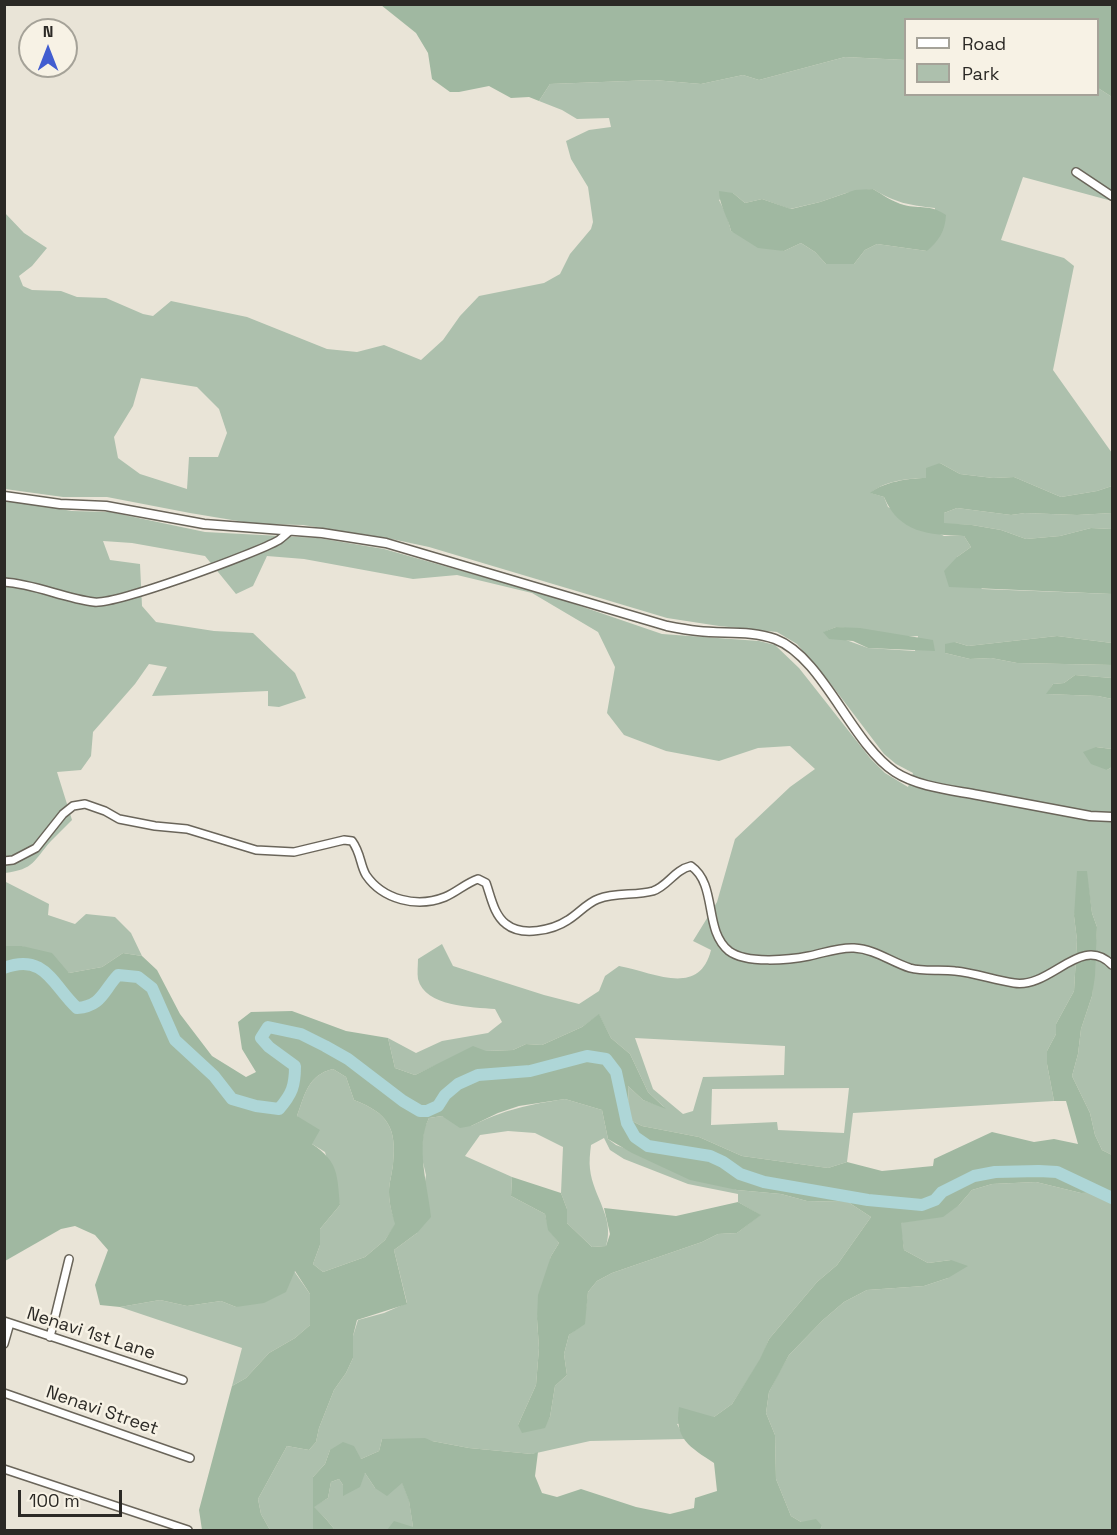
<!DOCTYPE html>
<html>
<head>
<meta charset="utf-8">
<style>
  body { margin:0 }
  #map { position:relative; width:1117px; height:1535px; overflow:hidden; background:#e9e4d7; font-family:"Space Grotesk",sans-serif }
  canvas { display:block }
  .frame { position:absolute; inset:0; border:6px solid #2b2925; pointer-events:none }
  .legend { position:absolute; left:904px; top:18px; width:195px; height:78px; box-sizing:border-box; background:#f7f2e5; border:2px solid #a5a298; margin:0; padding:8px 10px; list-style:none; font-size:18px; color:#2b2925 }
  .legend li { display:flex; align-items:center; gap:12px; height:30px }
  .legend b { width:30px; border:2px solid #a5a298 }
  .north { position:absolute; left:18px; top:18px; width:60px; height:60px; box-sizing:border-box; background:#f7f2e5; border:2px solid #a5a298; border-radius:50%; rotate:0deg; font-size:16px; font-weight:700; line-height:24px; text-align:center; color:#2b2925 }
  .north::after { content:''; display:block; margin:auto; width:21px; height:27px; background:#415dd0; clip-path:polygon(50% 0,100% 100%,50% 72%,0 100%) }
  .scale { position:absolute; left:18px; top:1490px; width:104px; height:27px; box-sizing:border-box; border:3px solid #2b2925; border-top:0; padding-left:8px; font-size:18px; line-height:21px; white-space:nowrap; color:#2b2925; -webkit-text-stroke:4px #f7f2e5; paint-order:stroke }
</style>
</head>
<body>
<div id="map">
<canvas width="1117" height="1535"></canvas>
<div class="frame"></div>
<ul class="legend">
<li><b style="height:8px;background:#fff"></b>Road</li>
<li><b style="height:16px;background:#adc0ad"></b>Park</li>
</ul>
<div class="north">N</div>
<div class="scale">100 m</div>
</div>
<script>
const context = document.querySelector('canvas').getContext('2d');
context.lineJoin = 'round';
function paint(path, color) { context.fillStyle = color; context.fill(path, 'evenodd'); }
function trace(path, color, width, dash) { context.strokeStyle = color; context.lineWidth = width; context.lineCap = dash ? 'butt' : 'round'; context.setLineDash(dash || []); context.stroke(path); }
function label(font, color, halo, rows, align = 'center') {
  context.font = font + ' "Space Grotesk",sans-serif'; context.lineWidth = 5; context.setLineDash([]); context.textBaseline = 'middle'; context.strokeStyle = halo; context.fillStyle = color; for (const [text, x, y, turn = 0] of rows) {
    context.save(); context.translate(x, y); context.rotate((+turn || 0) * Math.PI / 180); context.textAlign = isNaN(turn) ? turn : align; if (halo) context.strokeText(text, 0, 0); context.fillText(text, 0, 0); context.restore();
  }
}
const green = new Path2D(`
  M845,57l60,3 1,34h192v-6l14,9v104l-89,-24 -22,63 63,18 10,8 -21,104 59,83v33l-15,5 -36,6 -47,-20 -21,1 -33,-4 -20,-11 -14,15c-16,0 -43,3 -55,15l13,4 4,10 56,29h20l7,11 -14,10 25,32 130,5v49l-55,-7 -89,10 -13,-4 -10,11 25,6 21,-1 26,5 95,2v13l-37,-3 -11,8 -11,1 -6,10 51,2 14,3v50l-16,-2 11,23 5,-3v388l-10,-5 -7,-15 -5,-22 -18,-37 6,-22 3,-25 11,-33 5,-69 -5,-14 -6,-42 -12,45 3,24 -3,51 -18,33v10l-9,17v13l7,37 -201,12 -6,49 -19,6 -86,-12 -43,-19 -57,-11 -10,-5 -3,-13 -1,-22 15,14 21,7 -16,-15 -18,-38 -19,-16 -12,-23 -17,12 -40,18 -16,-1 -13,6 -27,1 -52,15 -19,9 -20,-7 -7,-30 28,15 26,-12 46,-8 14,-11 -7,-13c-23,-2 -70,-2 -77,-30 -1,-6 0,-14 0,-20l24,-15 11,22 91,29 35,9 20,-13 6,-15 14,-10c34,6 80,32 92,-16l-18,-9 24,-39 18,-63 55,-52 25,-18 -25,-23 -32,2 -39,13 -53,-10 -42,-16 -17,-22 8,-46 -17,-35 -66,-39 -75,-18 -44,4 -109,-20 -37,-3 -14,30 -17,8 -31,-38 -73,-13 -29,-2 7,19 30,4 2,42 14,16 58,9 39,2 42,40 11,25 -27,9 -11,-1v-15l-116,5 15,-29 -18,-3 -14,20 -42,48 -2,24 -10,14 -24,2 15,48c-7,7 -14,14 -21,21 -18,20 -16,28 -46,32v-373l67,11 38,1 95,20 113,6 66,11 170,48 108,37 97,7 16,4 24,23 71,90 15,15 23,14 5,-14 -17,-9 -12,-10 -54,-71 -33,-39 -20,-12 -58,-6 -52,-8 -238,-71 -42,-9 -84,-13 -47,-1 -66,-11 -83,-16h-44l-58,-8v-276l19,20 23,15 -15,18 -13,10 4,10 9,4 29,1 16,6 29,1 37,16 10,2 18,-15 76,16 80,32 30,3 27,-7 37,15 22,-20 17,-24 19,-20 65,-13 16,-9 10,-20 21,-25 2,-7 -5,-35 -17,-28 -5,-18 23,-11 22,-3 -2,-9 -32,1 -15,-9 -23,-9 11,-17 104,-4 47,4 42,-9 16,5zM873,189c23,14 35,16 62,19l-8,43 -50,-7 -12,6 -11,14h-28l-11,-12 -14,-9 -17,8 -53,-20 -4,-15 -8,-16 14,-7 12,10 17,-4 28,10 30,-7 26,-9zM141,378l56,9 22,22 8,24 -9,24h-29l-2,32 -47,-15 -22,-16 -4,-21 19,-31zM836,627c27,2 55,11 82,9l-3,15 -47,-3 -44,-16zM635,1038l150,8 -1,29 -81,2 -10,34 -10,3 -30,-25zM849,1088l-5,45 -66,-3 -1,-8 -66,3 1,-36z
  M957,508l54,7 14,-2 52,2 35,-2v16l-21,-1 -31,8 -34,3 -25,-9 -29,-5 -28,-1v-11z
  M4,881l45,23 -1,11 27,9 11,-10 29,3 16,16 11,23 -19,-3 -21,14 -33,6 -47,-27h-17z
  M333,1069l13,8 8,23c34,13 43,28 39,64 -1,10 -4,19 -4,28 0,12 3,21 7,32l-11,16 -20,17 -42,15 -10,-8 7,-19v-16l20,-24 -15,-53 -13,-8 -15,-28c8,-22 11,-41 36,-47z
  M565,1099l37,11 6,29 8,6 121,45 44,4 26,7 41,1 23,15 -34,48 -20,17 -48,57 -8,20 -29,45 -18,13 -37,7 8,15 -95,2 -58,13 -63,-6 -37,-7 -50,-2 -3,12 -18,8 -31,-9 -5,14 -12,13 1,29 14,-8 3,-16 8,-3 4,6v10l22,-22 10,15 27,-6 7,18 4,27 -26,3h-52l-9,-11 -12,-11 -1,22h-43l-9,-16 -3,-15 29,-53 22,4 7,-8 3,-14 15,-38 12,-17 7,-15v-22l5,-16 26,-7 23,-10 -13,-53 23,-17 9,-58 -5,-21 3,-25 5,-11 13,-2 29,10c35,-17 56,-21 94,-27zM508,1131l27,2 28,14 -2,46 6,16v14l25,24 14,-1c9,-29 -13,-49 -16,-77 -1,-7 0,-16 1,-24l13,-7 6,12 14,9 64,25 50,10v8l22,13 -23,18 -19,1 -16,8 -90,31 -15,8 -9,11 -4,31 -15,12 -5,19 3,21 -12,11 -5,31 -6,11 -26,-3 18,-40 3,-37 -2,-29 14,-63 8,-13 -10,-13 -4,-16 -34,-18 1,-19 -47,-21 15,-21z
  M1036,1182l45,11 31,-1 -1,221 1,1v116h-292l2,-4 -21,-4 -10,-6 -15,-37 -1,-44 -9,-22 3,-21 9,-18 11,-19 34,-35 21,-18 23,-12 57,-4 24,-8 3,-18 -23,3 -24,-13 -4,-27 59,-18 13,-15 20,-6z
  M294,1271l16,23v31l-15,13 -26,15 -23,25 -14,8 10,-38 -122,-41 40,-7 27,6 34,-5 15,6z`);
const forest = new Path2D(`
  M381,5h731v92l-14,-9v-68h-192l-1,40 -60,-3 -86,23 -16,-5 -42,9 -47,-4 -104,4 -11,17 -10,-4 -18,1 -22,-12 -30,6h-9l-18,-13 -4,-26 -12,-20z
  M873,189c10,6 20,13 31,16 17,4 25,-1 42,10 -1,17 -7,25 -19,36l-50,-7 -12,6 -11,14h-28l-11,-12 -14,-9 -17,8 -26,-3 -27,-17c-3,-14 -12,-26 -12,-40l14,2 12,10 17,-4 29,10 29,-7 35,-12z
  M940,463l20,11 33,4 21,-1 47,20 36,-6 15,-5v27l-35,2 -52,-2 -14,2 -54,-7 -13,5v10l28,2 29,5 25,9 34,-3 31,-8 21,1v65l-163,-7 -5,-16 13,-14 14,-10 -7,-11c-35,-1 -65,-3 -80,-39l-14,-4c13,-11 39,-15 56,-15v-10z
  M836,627l24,1 73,12 2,11 -67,-3 -15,-7 -24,-2 -6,-7z
  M1057,636l55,7v22l-95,-2 -26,-5 -21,1 -25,-6v-9l10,-2 13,4z
  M1075,675l37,3v21l-14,-3 -52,-2 7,-10 11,-1z
  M1096,747l16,2v18l-5,3 -16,-6 -8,-12z
  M1077,871h10l5,42 5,14 -2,49 -3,20 -11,33 -3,25 -6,22 18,37 5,22 7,15 10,5v37l-31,1 -45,-11 -44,2 -20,6 -13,15 -16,12 -42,6 3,27 24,13 23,-3 17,6 -20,12 -24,8 -57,4 -23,12 -21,18 -34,35 -20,37 -3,21 9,22 1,44 15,37 10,6 15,-3 6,7 -2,4h-433l7,-9 19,6 -4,-26 -7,-18 -15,13 -12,-8 -10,-15 -5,14 -17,9v-11l-4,-6 -8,3 -3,16 -14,9 12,12 9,11h-22v-53l12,-13 5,-14 13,-8 11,4 7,13 18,-8 3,-12 43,-1 7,3 37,7 63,6 6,-2 -3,24 7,17 15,4 24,-8 55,18 34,7 24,-6 1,-10 22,-7 -3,-28c-24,-16 -40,-24 -35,-56l35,10 18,-13 28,-45 9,-20 48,-57 20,-17 34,-48 -23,-15 -41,-1 -26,-7 -44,-4 -47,-10 -58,-27 -24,-14 -6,-29 -37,-11 -46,7 -21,7 -27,13 -11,2 -18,-12 -13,2c-14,28 -1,68 2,99l-14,16 -23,17 13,54 -50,16 -4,16v22l-7,15 -12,17 -15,38 -3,14 -7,8 -22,-4 -29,53 3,15 9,16h-68l-3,-20 33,-124 14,-8 23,-25 26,-15 15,-13v-31l-15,-23 -9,21 -22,11 -28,4 -15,-6 -34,5 -27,-6 -40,7 -20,-2 -5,-20 13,-35 -13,-15 -20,-9 -14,3 -56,32v-315h17l30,7 17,20 33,-6 21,-14 19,3 15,14 23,44 32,42 34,21 10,-5 -14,-23 -4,-27 13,-10 41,-1 54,20 42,7 7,30 20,7 58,-29 13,5 27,-1 13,-6 16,1 40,-18 17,-13 12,24 19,16 18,38 18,17 -23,-9 -15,-14 1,22 3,13 10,5 57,11 43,19 86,12 19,-6 35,9 51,-5 1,-7 58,-27 42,10 20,-3 24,5 -12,-43h-12l-7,-37v-13l9,-17v-10l18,-33 3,-51 -3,-24zM333,1069l13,8 8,23c34,13 43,28 39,64 -1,10 -4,19 -4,28 0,12 3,21 6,32l-10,16 -20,17 -42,15 -10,-8 7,-19v-16l20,-24c-3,-30 -1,-43 -28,-61l8,-14 -23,-14c8,-22 11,-41 36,-47z
  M512,1177l49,16 6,16v14l25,24 14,-1 4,-12 -6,-26 72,8 62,-14 23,13 -24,18 -19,1 -16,8 -90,31 -15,8 -9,11 -3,32 -16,11 -5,19 3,21 -12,11 -5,31 -5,11 -23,5 -4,-8 18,-40 3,-37 -2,-29 1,-24 13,-39 8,-13 -11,-13 -3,-16 -34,-18z`);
const stream = new Path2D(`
  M1070,4h13`);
const river = new Path2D(`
  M4,968c41,-16 49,18 73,40 25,-2 26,-17 41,-33l20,2 14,11 23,52 39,36 18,23 24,7 23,3c13,-15 16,-23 16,-43l-26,-19 -8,-9 7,-11 33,7 24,12 23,13 55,42 17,10h7l11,-5 7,-11 13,-11 20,-9 52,-4 57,-15 19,3 10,13 11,51 8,14 13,9 62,10 13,6 17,12 24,8 104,18 54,5 13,-5 7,-8 32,-16 21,-4 44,-1 18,1 55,26`);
const minor = new Path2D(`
  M1076,172l36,24
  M4,582c31,2 59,16 90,20 21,3 163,-49 185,-62 4,-3 7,-6 11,-9
  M4,861l9,-1 23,-12 27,-34 10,-8 12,-2 20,7 14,8 36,7 32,3 69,21 38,2 50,-12 8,1c9,12 8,24 14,34 17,25 51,33 79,22 12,-5 21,-14 33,-18l8,4c5,14 8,32 20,41 16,13 47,6 62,-4 10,-6 19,-17 30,-21 18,-7 37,-3 55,-8 15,-5 21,-21 38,-25 27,19 12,64 38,85 17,13 60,9 80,5 15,-3 30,-9 45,-8 21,1 37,14 56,20 14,4 31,1 45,3 20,2 39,9 59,12 37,6 67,-50 98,-18
  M4,1321l179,59
  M50,1337l19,-78
  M4,1344l6,-21
  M4,1393l186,65
  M4,1469l184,61`);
const tertiary = new Path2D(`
  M4,496l56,8 46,2 98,18 118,9 64,10 281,83c10,2 21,4 31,5 25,3 53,-1 77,8 48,18 76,104 120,133 23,15 57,18 83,23 37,7 75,14 112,21l22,1`);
const streetNames = [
  ["Nenavi 1st Lane",91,1334,18],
  ["Nenavi Street",102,1411,19]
];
paint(green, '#adc0ad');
paint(forest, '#a0b8a1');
trace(stream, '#aed6d7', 2);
trace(river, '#aed6d7', 12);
trace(minor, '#6a655a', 10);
trace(tertiary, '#6a655a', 11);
trace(minor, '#fff', 7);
trace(tertiary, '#fff', 8);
label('18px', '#2b2925', '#f7f2e5', streetNames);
</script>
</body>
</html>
